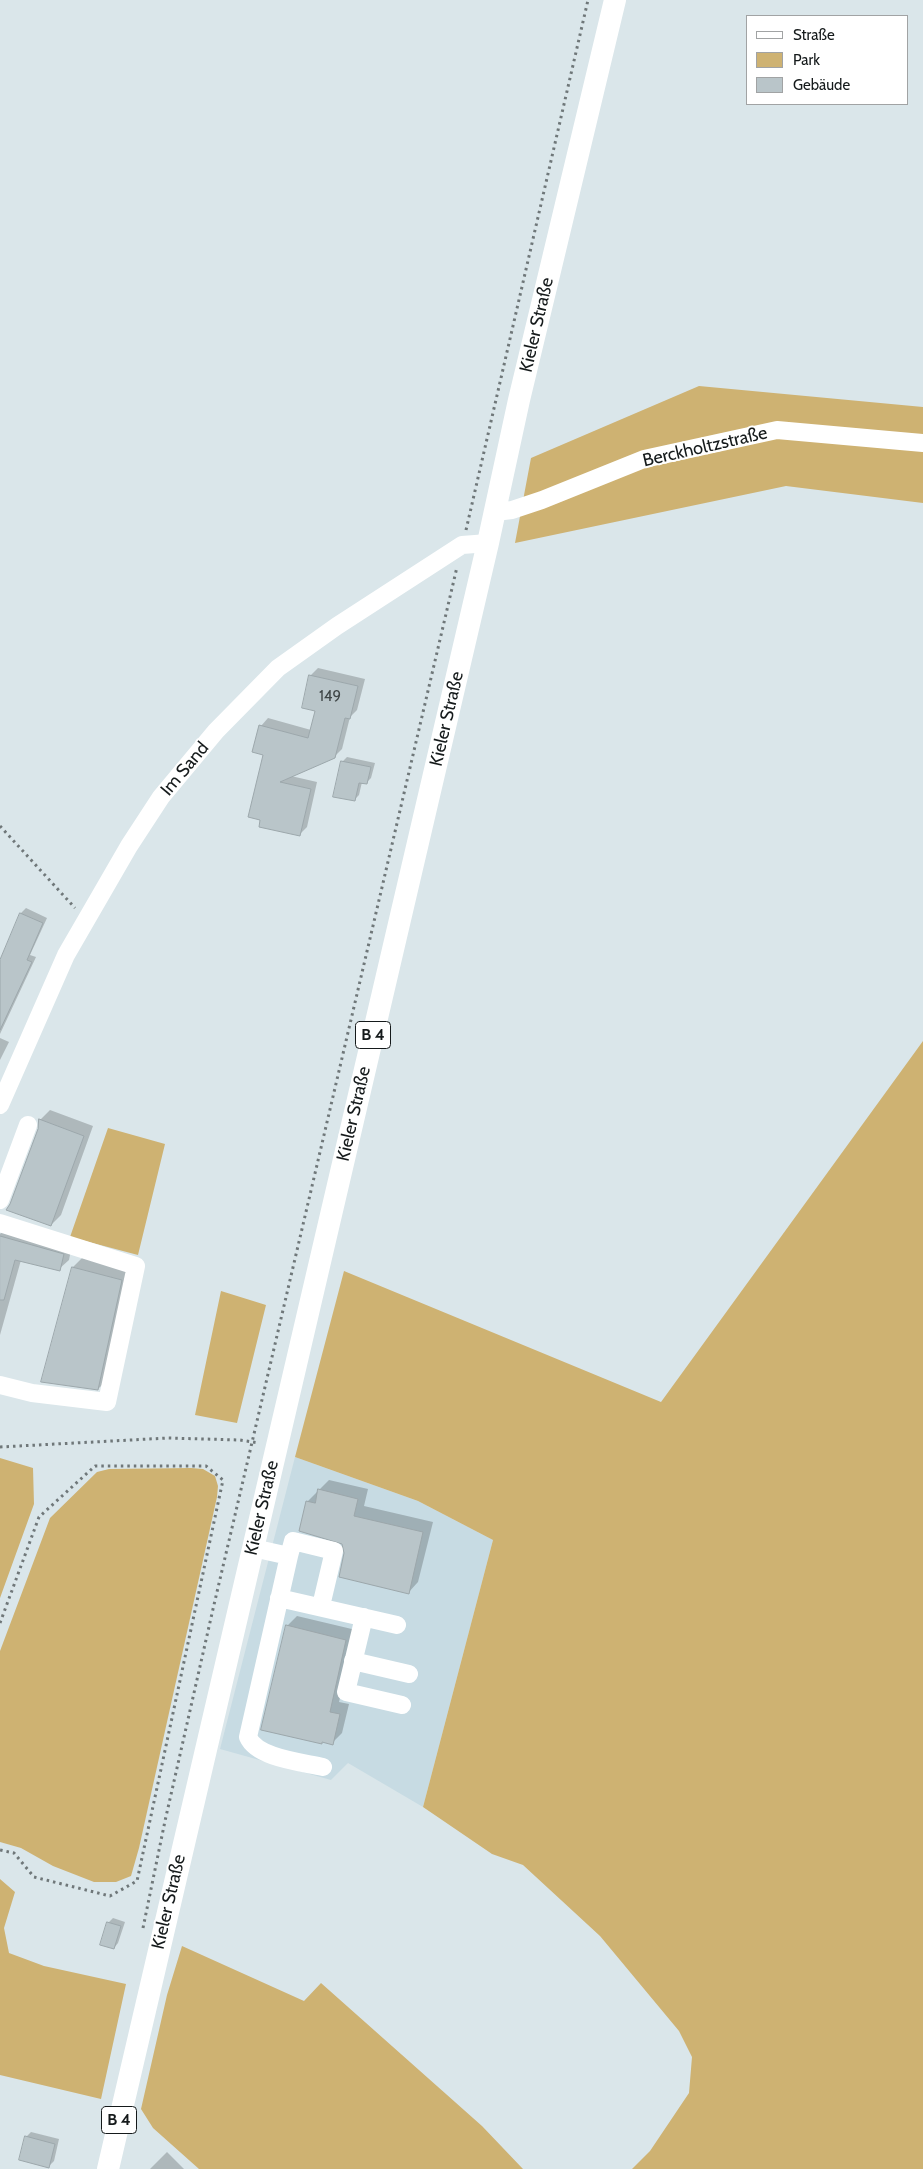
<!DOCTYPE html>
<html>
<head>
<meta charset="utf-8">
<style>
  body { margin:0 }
  #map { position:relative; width:923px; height:2169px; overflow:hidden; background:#dae6ea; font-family:Cabin,sans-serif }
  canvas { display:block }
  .legend { position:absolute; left:746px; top:15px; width:162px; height:90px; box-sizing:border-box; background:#fff; border:1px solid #a1a3a4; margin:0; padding:6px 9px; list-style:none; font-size:15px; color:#151a1b }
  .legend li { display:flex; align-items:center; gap:10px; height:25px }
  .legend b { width:25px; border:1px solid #a1a3a4 }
</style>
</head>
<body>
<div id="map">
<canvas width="923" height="2169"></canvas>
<ul class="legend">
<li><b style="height:6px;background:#fff"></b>Straße</li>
<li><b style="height:14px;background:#ceb272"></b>Park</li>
<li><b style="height:14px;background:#b9c5c9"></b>Gebäude</li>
</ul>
</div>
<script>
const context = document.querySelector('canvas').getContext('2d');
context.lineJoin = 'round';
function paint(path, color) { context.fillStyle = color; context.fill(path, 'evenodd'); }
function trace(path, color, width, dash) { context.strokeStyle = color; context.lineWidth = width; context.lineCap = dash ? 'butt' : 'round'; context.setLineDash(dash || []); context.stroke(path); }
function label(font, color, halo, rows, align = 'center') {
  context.font = font + ' Cabin,sans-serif'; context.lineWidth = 4; context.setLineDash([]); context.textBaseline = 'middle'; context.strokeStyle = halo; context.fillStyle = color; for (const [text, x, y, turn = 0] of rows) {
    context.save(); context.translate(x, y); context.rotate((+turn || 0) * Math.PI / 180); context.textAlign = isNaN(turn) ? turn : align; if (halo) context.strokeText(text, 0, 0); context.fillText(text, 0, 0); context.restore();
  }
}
const built = new Path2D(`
  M295,1457l123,44 75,39 -70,267 -75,-44 -17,17 -111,-31z`);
const green = new Path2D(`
  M699,386l224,21v96l-137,-17 -271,57 16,-85z
  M923,1041v1128h-291l18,-18 39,-58 3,-36 -13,-26 -79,-95 -77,-71 -31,-11 -69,-47 70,-267 -75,-39 -123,-44 49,-186 317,131z
  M108,1128l57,16 -27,111 -68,-18z
  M221,1291l45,14 -29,118 -42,-8z
  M0,1458l33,10 1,36 -34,94z
  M191,1468l12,1 12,7 3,10 -1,11 -78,351 -8,28 -15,6h-22l-41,-16 -32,-18 -21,-6v-191l50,-133 47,-46 12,-3z
  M0,1879l15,13 -11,36 5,25 35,13 82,18 -25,115 -101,-24z
  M182,1946l122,55 17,-18 161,143 41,43h-324l-46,-41 -12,-19 26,-114z`);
const shadow = new Path2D(`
  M318,668l47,11 -8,31 -7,7 -8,32 -8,8 -43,19 26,6 -10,45 -8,8 -35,-81 -3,-28 7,-8 43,12 6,-20 -7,-34z
  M347,757l28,6 -4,15 -5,5 -4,-1 -3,13 -5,5 -12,-38z
  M26,908l21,10 -17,37 6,2 -36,77v-72l21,-49z
  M0,1038l9,4 -9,18z
  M50,1110l43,16 -32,89 -10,10 -40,-21 28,-75 1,-9z
  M8,1226l64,19 -3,15 -10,9 -38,-9 -21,75v-101z
  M83,1257l49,13 -24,109 -10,10 -25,-122z
  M329,1480l39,9 -4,17 69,16 -15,60 -10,11 -62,-40 -3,-10 -36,-41z
  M297,1616l59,14 -17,72 10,2 -7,29 -10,10 -9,-2 -36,-115z
  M113,1918l12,4 -7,21 -4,5 -6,-25z
  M31,2132l28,7 -5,22 -5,5 -23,-29z
  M167,2152l17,17h-34z`);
const building = new Path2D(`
  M309,675l49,11 -8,33 -5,-1 -10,40 -55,24 31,7 -11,47 -41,-9 1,-7 -12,-3 15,-62 -11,-3 7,-27 49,13 7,-27 -13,-3z
  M341,761l30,6 -4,17 -8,-1 -4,18 -22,-4z
  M20,913l23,10 -16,37 5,2 -32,68v-70z
  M39,1119l45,17 -33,90 -45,-16 4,-6 28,-75z
  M0,1236l64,18 -4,17 -45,-11 -11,40h-4z
  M72,1267l50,13 -24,110 -57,-8z
  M318,1489l40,10 -4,17 69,16 -14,62 -70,-17 5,-24 -2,-9 -43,-13 7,-30 9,2z
  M286,1625l60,15 -16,72 10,2 -7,31 -11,-3v2l-61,-14z
  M107,1922l14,4 -7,23 -14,-4z
  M25,2136l30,8 -6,24 -30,-8z`);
const path = new Path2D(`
  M466,530l122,-530
  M0,826l75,82
  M0,1447l168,-9 72,2 19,3
  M0,1623l39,-106 56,-51h111l17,14 -86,401 -27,15 -76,-19 -20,-24 -14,-3
  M143,1928l22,-107 48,-212 244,-1042`);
const minor = new Path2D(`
  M495,512l17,-2 30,-10 102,-41 133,-29 146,13
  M0,1105l66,-150 63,-109 32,-49 55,-66 62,-63 59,-42 125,-81 26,-2
  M0,1200l28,-75
  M0,1223l136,43 -29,136 -75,-9 -32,-8
  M253,1548l36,8 -41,181c9,21 53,25 75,30
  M289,1556l4,-15 41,10 -13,55
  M279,1598l118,27
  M364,1617l-18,75 56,13
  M353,1661l56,13`);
const major = new Path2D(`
  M108,2169l380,-1626 31,-143 96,-400`);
const numberNames = [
  ["149",330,697]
];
const shields = [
  [373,1035,35],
  [119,2120,35]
];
const shieldNames = [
  ["B 4",373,1035],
  ["B 4",119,2120]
];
const streetNames = [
  ["Kieler Straße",537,325,-77],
  ["Berckholtzstraße",705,447,-13],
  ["Kieler Straße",447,719,-77],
  ["Im Sand",185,769,-50],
  ["Kieler Straße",354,1114,-77],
  ["Kieler Straße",262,1508,-77],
  ["Kieler Straße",169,1902,-77]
];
paint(built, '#c7dbe3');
paint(green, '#ceb272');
paint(shadow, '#0003');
paint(building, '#b9c5c9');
trace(building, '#9ca7ab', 1);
trace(path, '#6f7779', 3, [2.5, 4]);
trace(minor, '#fff', 18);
trace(major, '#fff', 22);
label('15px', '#3e4546', null, numberNames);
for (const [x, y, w] of shields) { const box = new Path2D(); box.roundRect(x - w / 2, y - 13.5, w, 27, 4); context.fillStyle = '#fff'; context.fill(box); trace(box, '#151a1b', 1); }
label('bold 16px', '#151a1b', null, shieldNames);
label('18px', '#151a1b', '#fff', streetNames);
</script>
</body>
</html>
